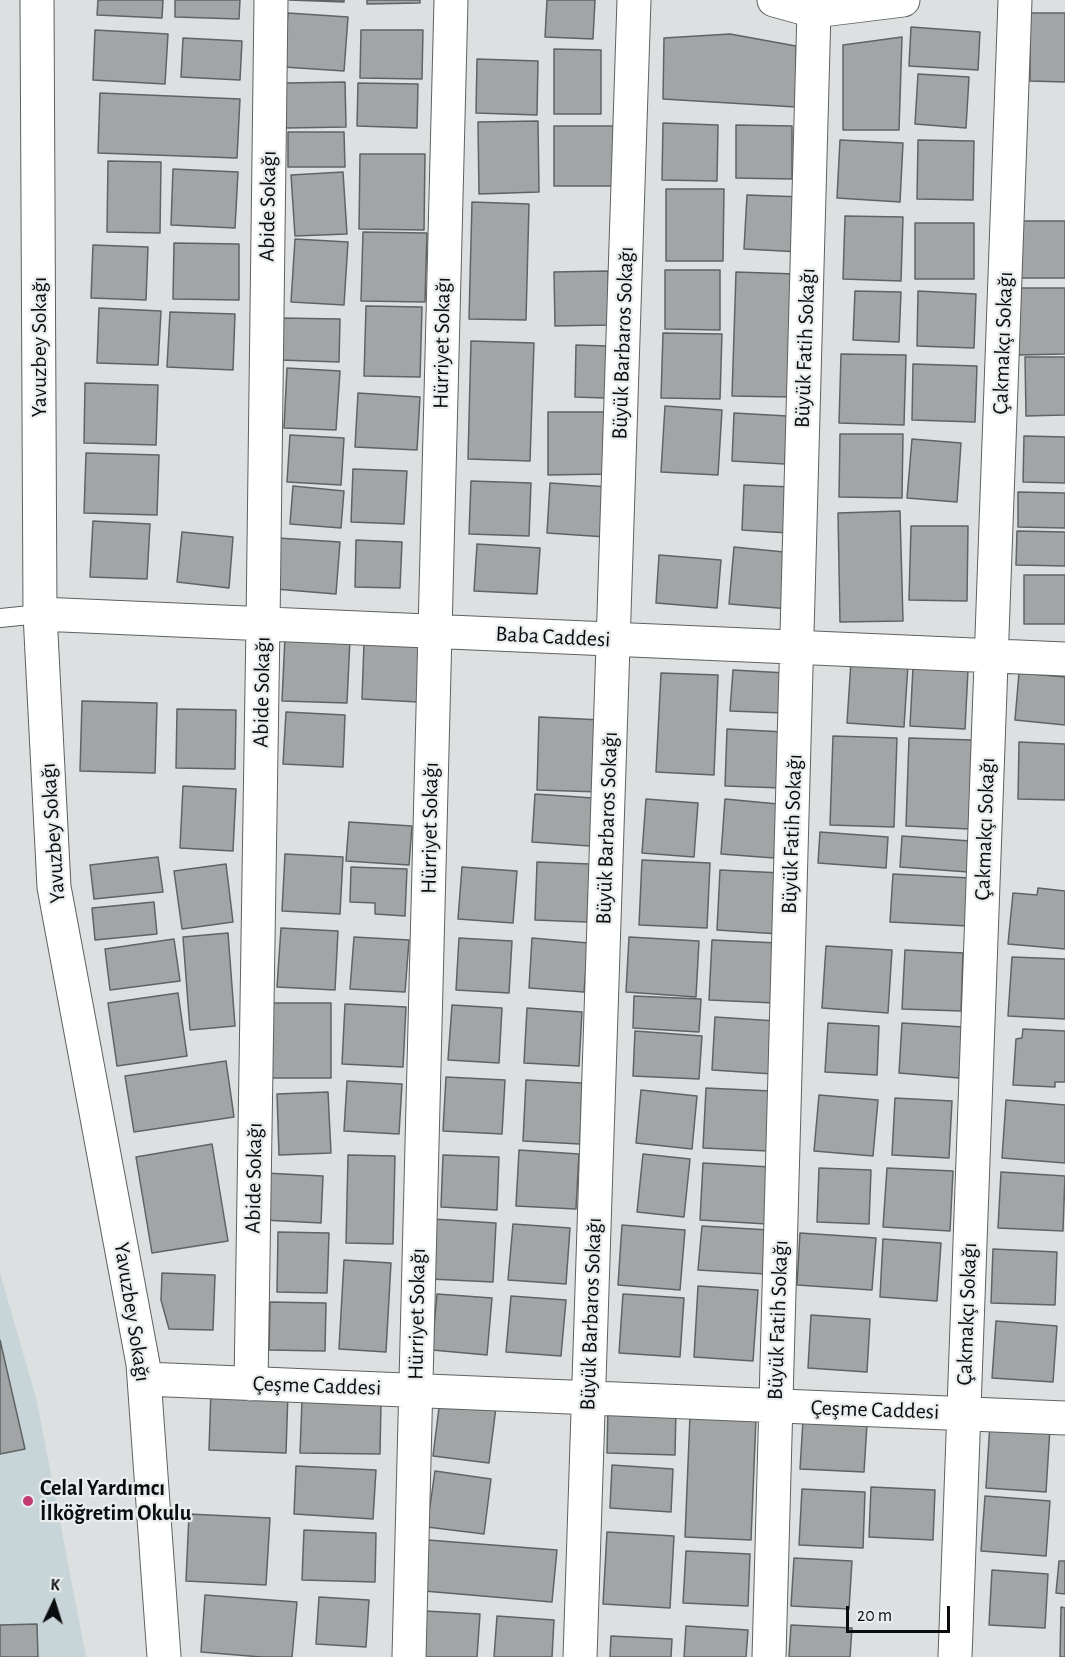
<!DOCTYPE html>
<html>
<head>
<meta charset="utf-8">
<style>
  body { margin:0 }
  #map { position:relative; width:1065px; height:1657px; overflow:hidden; background:#dce0e1; font-family:"Alegreya Sans",sans-serif }
  canvas { display:block }
  .north { position:absolute; left:24px; top:1573px; width:60px; height:60px; -webkit-text-stroke:4px #e9edee; paint-order:stroke; rotate:4deg; font-size:16px; font-weight:700; line-height:24px; text-align:center; color:#0b0c0d }
  .north::after { content:''; display:block; margin:auto; width:21px; height:27px; background:#0b0c0d; clip-path:polygon(50% 0,100% 100%,50% 72%,0 100%) }
  .scale { position:absolute; left:846px; top:1606px; width:104px; height:27px; box-sizing:border-box; border:3px solid #0b0c0d; border-top:0; padding-left:8px; font-size:18px; line-height:21px; white-space:nowrap; color:#0b0c0d; -webkit-text-stroke:4px #e9edee; paint-order:stroke }
</style>
</head>
<body>
<div id="map">
<canvas width="1065" height="1657"></canvas>
<div class="north">K</div>
<div class="scale">20 m</div>
</div>
<script>
const context = document.querySelector('canvas').getContext('2d');
context.lineJoin = 'round';
function paint(path, color) { context.fillStyle = color; context.fill(path, 'evenodd'); }
function trace(path, color, width, dash) { context.strokeStyle = color; context.lineWidth = width; context.lineCap = dash ? 'butt' : 'round'; context.setLineDash(dash || []); context.stroke(path); }
function label(font, color, halo, rows, align = 'center') {
  context.font = font + ' "Alegreya Sans",sans-serif'; context.lineWidth = 4.5; context.setLineDash([]); context.textBaseline = 'middle'; context.strokeStyle = halo; context.fillStyle = color; for (const [text, x, y, turn = 0] of rows) {
    context.save(); context.translate(x, y); context.rotate((+turn || 0) * Math.PI / 180); context.textAlign = isNaN(turn) ? turn : align; if (halo) context.strokeText(text, 0, 0); context.fillText(text, 0, 0); context.restore();
  }
}
const built = new Path2D(`
  M0,1273l37,128 49,256h-86z`);
const building = new Path2D(`
  M98,0h65l-1,18 -65,-3z
  M175,0h65l-1,19 -64,-2z
  M289,0h55v2z
  M367,0h53v3l-53,1z
  M547,0h48l-2,39 -48,-2z
  M288,13l60,4 -4,54 -60,-4z
  M1030,13h35v69l-35,-1z
  M911,27l69,5 -2,38 -69,-4z
  M95,30l73,4 -3,50 -72,-4z
  M361,30h62l-1,49 -62,-1z
  M730,34l66,12v61l-133,-8 1,-61z
  M902,37l-3,93h-56v-85z
  M183,38l59,3 -2,39 -59,-3z
  M554,49l47,1v64h-47z
  M477,59l61,2 -1,54 -61,-2z
  M918,74l51,3 -3,51 -51,-4z
  M345,82l1,45 -60,1v-45z
  M358,83l60,1 -1,44 -60,-2z
  M100,93l140,6 -3,59 -139,-5z
  M538,121l1,71 -60,2 -1,-72z
  M663,123l55,2 -1,56 -55,-1z
  M736,125l56,1v53l-56,-1z
  M554,126h66l1,60h-67z
  M288,132h56l1,35h-57z
  M840,140l63,3 -3,59 -63,-4z
  M918,140l56,1 -1,59 -56,-1z
  M360,154h65l-1,76 -65,-1z
  M108,161l53,1 -1,71 -53,-1z
  M173,169l65,3 -3,56 -64,-3z
  M343,172l4,62 -52,2 -4,-61z
  M666,189h58l-1,72h-57z
  M747,195l56,2 -2,55 -57,-3z
  M472,202l57,2 -3,116 -57,-1z
  M845,216l58,1 -2,64 -58,-2z
  M1017,221h48v57h-48z
  M915,223h59v56h-59z
  M363,232l64,1 -2,69 -64,-1z
  M295,239l53,3 -4,63 -53,-3z
  M174,243l65,1v56l-66,-1z
  M93,245l55,2 -2,53 -55,-2z
  M665,270h55v60l-55,-1z
  M608,271l2,54 -55,1 -1,-54z
  M736,272l60,2 -4,123 -60,-1z
  M1016,288h49v66l-47,1z
  M855,291l46,1 -2,50 -46,-2z
  M918,291l58,3 -2,54 -57,-2z
  M366,306l56,1 -2,70 -56,-1z
  M99,308l62,3 -3,54 -61,-2z
  M170,312l65,2 -2,56 -66,-3z
  M281,318l59,1 -1,43 -59,-2z
  M663,333l59,1 -2,65 -59,-1z
  M471,341l63,2 -4,118 -62,-2z
  M576,345l31,1 -2,52 -30,-1z
  M841,354l65,1 -2,70 -65,-2z
  M1025,357h40v58l-39,1z
  M913,364l64,2 -2,56 -63,-2z
  M287,368l53,3 -4,59 -52,-2z
  M85,383l73,2 -2,60 -72,-2z
  M358,393l62,4 -3,53 -62,-3z
  M665,406l57,4 -4,65 -57,-3z
  M548,412h62v62l-62,1z
  M734,413l53,3 -2,48 -53,-3z
  M840,434h63l-1,64 -63,-1z
  M290,435l54,3 -3,47 -54,-3z
  M1024,436l41,1v46l-42,-1z
  M912,439l49,4 -4,59 -50,-4z
  M86,453l73,2 -2,60 -73,-2z
  M353,469l54,2 -3,53 -53,-2z
  M471,481l60,2 -2,53 -60,-2z
  M550,483l60,4 -4,50 -59,-4z
  M744,485l47,2 -3,46 -46,-3z
  M293,486l51,5 -3,37 -51,-4z
  M1018,492l47,1v35l-47,-1z
  M900,511l3,110 -63,1 -2,-109z
  M93,521l57,3 -3,55 -57,-2z
  M911,526h57l-1,75 -58,-1z
  M1017,531l48,1v34l-49,-1z
  M182,532l51,5 -4,51 -52,-6z
  M278,538l62,4 -4,52 -61,-5z
  M356,540l46,2 -2,46 -45,-1z
  M477,544l63,4 -3,46 -63,-3z
  M734,547l60,6 -4,56 -61,-5z
  M659,555l62,5 -4,48 -61,-5z
  M1024,575h41v49h-41z
  M285,637l65,2 -3,64 -65,-2z
  M364,643l57,2 -3,57 -56,-3z
  M851,661l57,4 -4,62 -57,-4z
  M913,667l55,3 -3,59 -55,-3z
  M733,670l53,3 -2,40 -54,-2z
  M661,673l57,2 -4,100 -58,-3z
  M1019,673l46,4v48l-50,-5z
  M82,701l75,2 -2,70 -75,-2z
  M177,709l59,1 -1,59 -59,-1z
  M286,712l59,3 -2,52 -60,-3z
  M539,717l63,3 -2,72 -63,-2z
  M727,729l58,3 -3,56 -57,-2z
  M833,736l64,2 -3,89 -64,-2z
  M909,738l63,2 -3,89 -63,-3z
  M1019,742l46,2v56l-47,-1z
  M183,786l53,3 -3,62 -53,-3z
  M535,794l58,4 -3,48 -58,-4z
  M646,799l52,4 -4,54 -52,-4z
  M725,799l53,5 -4,54 -53,-4z
  M349,822l63,4 -3,39 -63,-4z
  M820,832l68,5 -2,31 -68,-5z
  M902,836l68,5 -2,31 -68,-5z
  M285,854l58,3 -3,57 -58,-3z
  M158,857l5,35 -69,7 -4,-34z
  M642,860l68,3 -3,65 -68,-3z
  M537,862l53,2 -3,58 -52,-2z
  M226,864l7,58 -51,7 -8,-58z
  M351,867l56,2 -2,47 -30,-2v-11l-25,-1z
  M462,867l55,4 -4,52 -55,-4z
  M720,870l62,3 -3,61 -62,-4z
  M893,874l78,4 -3,48 -78,-4z
  M1038,888l27,3v58l-57,-5 5,-51 24,2z
  M154,902l3,32 -62,6 -3,-32z
  M281,928l57,3 -3,59 -58,-3z
  M228,933l7,93 -45,4 -7,-93z
  M354,937l55,3 -4,52 -55,-3z
  M629,937l70,4 -3,56 -70,-5z
  M459,938l53,3 -3,52 -53,-3z
  M532,938l56,5 -4,49 -55,-4z
  M174,939l6,42 -70,9 -5,-41z
  M712,940l66,3 -3,60 -66,-3z
  M826,946l66,4 -4,63 -66,-5z
  M905,950l58,3 -2,58 -59,-2z
  M1012,957l53,2v60l-57,-3z
  M178,993l9,63 -70,10 -9,-63z
  M634,996l67,3 -2,33 -66,-4z
  M273,1003h58v75h-59z
  M345,1004l61,3 -3,60 -61,-3z
  M452,1005l50,3 -3,55 -51,-3z
  M527,1008l55,4 -3,54 -55,-3z
  M715,1017l61,4 -3,53 -61,-4z
  M828,1023l51,3 -2,49 -52,-3z
  M902,1023l61,4 -4,51 -60,-5z
  M1023,1029l42,2v51h-10v5l-42,-2 3,-46 6,-1z
  M635,1031l67,5 -3,43 -66,-3z
  M226,1061l8,56 -100,15 -9,-56z
  M446,1077l59,3 -3,54 -59,-3z
  M526,1080l56,3 -2,61 -57,-3z
  M347,1081l55,3 -3,50 -55,-3z
  M706,1088l65,3 -3,60 -65,-3z
  M641,1090l56,6 -5,53 -56,-6z
  M328,1092l3,61 -52,2 -2,-61z
  M819,1095l59,5 -5,56 -59,-5z
  M895,1098l57,3 -3,57 -57,-3z
  M1006,1100l59,5v58l-63,-5z
  M212,1144l16,97 -76,12 -16,-96z
  M519,1150l60,4 -3,55 -60,-3z
  M643,1154l47,5 -6,58 -47,-5z
  M348,1155l47,1 -2,88 -47,-1z
  M443,1155l56,2 -2,53 -56,-3z
  M703,1163l67,4 -3,57 -67,-4z
  M819,1168l52,2 -2,54 -52,-2z
  M887,1168l66,3 -3,60 -67,-4z
  M1001,1172l64,4 -2,55 -65,-3z
  M265,1173l58,3 -2,47 -58,-3z
  M433,1219l63,4 -3,59 -63,-3z
  M513,1224l57,4 -4,56 -58,-4z
  M622,1225l63,5 -5,60 -62,-5z
  M702,1226l67,4 -3,44 -68,-4z
  M278,1232l51,1 -2,60 -50,-1z
  M800,1233l76,5 -4,52 -75,-5z
  M883,1239l58,4 -4,58 -57,-4z
  M993,1249l64,3 -2,53 -64,-2z
  M344,1260l47,3 -5,89 -47,-3z
  M162,1273l53,2 -2,55 -44,-1 -8,-29z
  M698,1286l60,4 -5,71 -59,-4z
  M437,1294l55,4 -5,57 -55,-5z
  M623,1294l61,4 -4,59 -61,-4z
  M511,1296l55,4 -5,56 -55,-4z
  M270,1302l56,1 -1,48 -56,-1z
  M811,1315l59,4 -3,53 -59,-4z
  M996,1321l61,5 -4,56 -61,-4z
  M0,1340l25,109 -25,5z
  M211,1390l77,2 -2,61 -77,-3z
  M302,1400l79,2 -1,52 -80,-1z
  M440,1400l56,7 -7,56 -56,-7z
  M608,1406l68,2 -1,47 -68,-2z
  M690,1415l66,3 -5,122 -66,-3z
  M803,1420l64,4 -3,48 -64,-3z
  M990,1423l60,5 -4,64 -60,-4z
  M612,1465l61,4 -2,43 -61,-4z
  M296,1466l80,4 -3,49 -79,-5z
  M435,1471l56,8 -7,55 -57,-7z
  M871,1487l64,3 -2,50 -64,-3z
  M802,1489l63,3 -2,56 -64,-3z
  M985,1496l65,5 -4,55 -65,-5z
  M189,1514l81,4 -4,67 -80,-4z
  M304,1530l72,3 -1,49 -73,-2z
  M607,1532l67,4 -4,72 -67,-4z
  M428,1540l129,10 -5,52 -128,-11z
  M686,1551l64,3 -2,52 -65,-3z
  M794,1558l58,3 -3,48 -58,-3z
  M1059,1561h6v33l-9,-1z
  M992,1570l56,4 -3,54 -56,-3z
  M205,1595l92,7 -5,55h-31l-60,-5z
  M319,1597l50,3 -3,47 -50,-3z
  M1061,1607l4,1v49h-5z
  M425,1611l55,3 -3,43h-54z
  M497,1616l57,4 -2,37h-58z
  M37,1624l1,33h-38v-32z
  M791,1625l61,3 -2,29h-61z
  M686,1626l62,4 -2,27h-62z
  M611,1636l61,3 -1,18h-61z`);
const lane = new Path2D(`
  M0,618l40,-4`);
const street = new Path2D(`
  M37,0l3,614 14,273 89,477 21,293
  M40,614l1025,45
  M145,1379l920,39
  M251,1384l12,-760 8,-624
  M409,1657l42,-1657
  M580,1657l54,-1657
  M769,1657l45,-1646 4,-11
  M955,1657l60,-1657`);
const secondary = new Path2D(`
  M774,0l40,11 89,-11`);
const markers = [
  [28,1501,6,"#c33971"]
];
const streetNames = [
  ["Abide Sokağı",268,206,-89],
  ["Hürriyet Sokağı",442,343,-89],
  ["Büyük Barbaros Sokağı",623,343,-88],
  ["Çakmakçı Sokağı",1003,343,-88],
  ["Yavuzbey Sokağı",39,347,-90],
  ["Büyük Fatih Sokağı",805,348,-88],
  ["Baba Caddesi",553,637,3],
  ["Abide Sokağı",262,692,-89],
  ["Hürriyet Sokağı",430,828,-89],
  ["Büyük Barbaros Sokağı",607,828,-88],
  ["Çakmakçı Sokağı",985,829,-88],
  ["Yavuzbey Sokağı",53,833,-94],
  ["Büyük Fatih Sokağı",792,834,-88],
  ["Abide Sokağı",254,1178,-89],
  ["Yavuzbey Sokağı",132,1312,81],
  ["Hürriyet Sokağı",417,1314,-89],
  ["Büyük Barbaros Sokağı",591,1314,-88],
  ["Çakmakçı Sokağı",967,1314,-88],
  ["Büyük Fatih Sokağı",778,1320,-88],
  ["Çeşme Caddesi",317,1386,2],
  ["Çeşme Caddesi",875,1410,2]
];
const poiNames = [
  ["Celal Yardımcı",40,1488],
  ["İlköğretim Okulu",40,1513]
];
paint(built, '#c8d5d8');
paint(building, '#a1a5a6');
trace(building, '#5f6364', 1.5);
trace(lane, '#5e6162', 20);
trace(street, '#5e6162', 35);
trace(secondary, '#5e6162', 35);
trace(lane, '#fff', 18);
trace(street, '#fff', 33);
trace(secondary, '#fff', 33);
for (const [x, y, r, color] of markers) { const dot = new Path2D(); dot.arc(x, y, r, 0, 2 * Math.PI); context.fillStyle = color; context.fill(dot); trace(dot, '#e9edee', 2); }
label('22px', '#0b0c0d', '#e9edee', streetNames);
label('bold 22px', '#0b0c0d', '#e9edee', poiNames, 'left');
</script>
</body>
</html>
